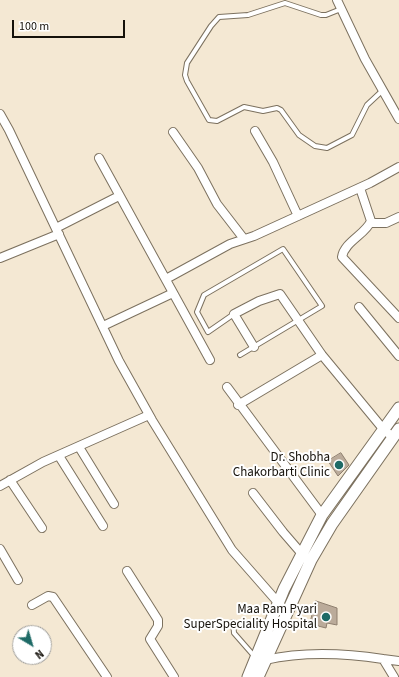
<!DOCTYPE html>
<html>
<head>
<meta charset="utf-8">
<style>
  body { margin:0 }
  #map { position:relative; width:399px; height:677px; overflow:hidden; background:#f4e8d3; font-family:"Source Sans 3",sans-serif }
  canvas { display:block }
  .north { position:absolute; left:12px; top:625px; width:40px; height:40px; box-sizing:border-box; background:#fff; border:1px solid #a1a09d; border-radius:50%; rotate:142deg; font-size:11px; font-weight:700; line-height:16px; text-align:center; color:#15110a }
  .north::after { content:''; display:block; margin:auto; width:14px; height:18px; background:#1e6a66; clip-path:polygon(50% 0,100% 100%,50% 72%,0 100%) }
  .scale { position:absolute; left:12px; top:20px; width:113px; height:18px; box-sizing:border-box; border:2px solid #15110a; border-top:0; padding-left:5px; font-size:12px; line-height:14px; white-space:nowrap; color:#15110a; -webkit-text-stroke:3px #fff; paint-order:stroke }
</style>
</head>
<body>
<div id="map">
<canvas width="399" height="677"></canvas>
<div class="north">N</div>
<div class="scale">100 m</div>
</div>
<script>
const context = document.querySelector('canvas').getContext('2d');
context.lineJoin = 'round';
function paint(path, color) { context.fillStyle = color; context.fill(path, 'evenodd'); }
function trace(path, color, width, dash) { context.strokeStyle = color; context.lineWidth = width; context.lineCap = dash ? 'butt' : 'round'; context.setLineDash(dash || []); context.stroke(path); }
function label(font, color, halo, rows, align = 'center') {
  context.font = font + ' "Source Sans 3",sans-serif'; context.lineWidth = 4; context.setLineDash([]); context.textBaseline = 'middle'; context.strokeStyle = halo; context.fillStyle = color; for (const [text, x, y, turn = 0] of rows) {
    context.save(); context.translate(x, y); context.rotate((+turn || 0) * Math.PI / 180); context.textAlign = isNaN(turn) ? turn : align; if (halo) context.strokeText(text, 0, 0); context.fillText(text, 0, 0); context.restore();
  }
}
const building = new Path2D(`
  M341,453l8,12 -11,11 -10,-15z
  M316,601l21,7v17l-10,-2 -1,5 -16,-4z`);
const service = new Path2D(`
  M341,9l-15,6h-5l-36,-12 -37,12 -29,2 -8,9 -24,37 -2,12 2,6 22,39 8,1 27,-14 19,4 14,-3 4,2 18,25 16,11 12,2 25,-13 15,-30 15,-14
  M234,314l-26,18 -11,-20 7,-17 79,-46 39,57 -82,49
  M233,622l1,11 21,24`);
const minor = new Path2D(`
  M337,0l28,59 34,60
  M0,114l9,16 110,231 33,59 80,130 50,57
  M255,131l18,31 25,54
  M173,132l25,36 19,36 27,35
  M99,158l111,202
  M360,188l11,33c-5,13 -27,21 -29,36l57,61
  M371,223h15l13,-6
  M56,228l63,-32
  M0,258l59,-24
  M166,279l64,-35 24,-8 116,-53 29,-16
  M359,307l40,49
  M103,326l70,-33
  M254,347l-20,-33 25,-13 21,-7 42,61 62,75 9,7
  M227,387l95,128
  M238,405l84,-50
  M79,447l35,57
  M59,456l44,70
  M10,480l32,48
  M0,486l43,-24 106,-47
  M253,493l30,39 19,22
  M0,549l18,31
  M127,571l31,49v6l-8,13 24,38
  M32,605l16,-9 5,1 54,80
  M383,659l16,2
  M265,660c39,-9 79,-7 118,-1l11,18`);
const secondary = new Path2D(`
  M248,677l36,-88 38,-74 77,-107
  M258,677l53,-117 21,-36 67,-95`);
const markers = [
  [339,465,5,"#1e6a66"],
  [326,617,5,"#1e6a66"]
];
const poiNames = [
  ["Dr. Shobha",330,458],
  ["Chakorbarti Clinic",330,473],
  ["Maa Ram Pyari",317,610],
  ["SuperSpeciality Hospital",317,625]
];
paint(building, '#bbab9a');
trace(building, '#8e7f6f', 1);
trace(service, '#7c715f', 6);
trace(minor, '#7c715f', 10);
trace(secondary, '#7c715f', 13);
trace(service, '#fff', 4);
trace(minor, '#fff', 8);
trace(secondary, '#fff', 11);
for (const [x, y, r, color] of markers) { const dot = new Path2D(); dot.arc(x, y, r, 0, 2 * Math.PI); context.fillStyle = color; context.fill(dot); trace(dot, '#fff', 1.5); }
label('13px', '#15110a', '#fff', poiNames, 'right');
</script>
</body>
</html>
